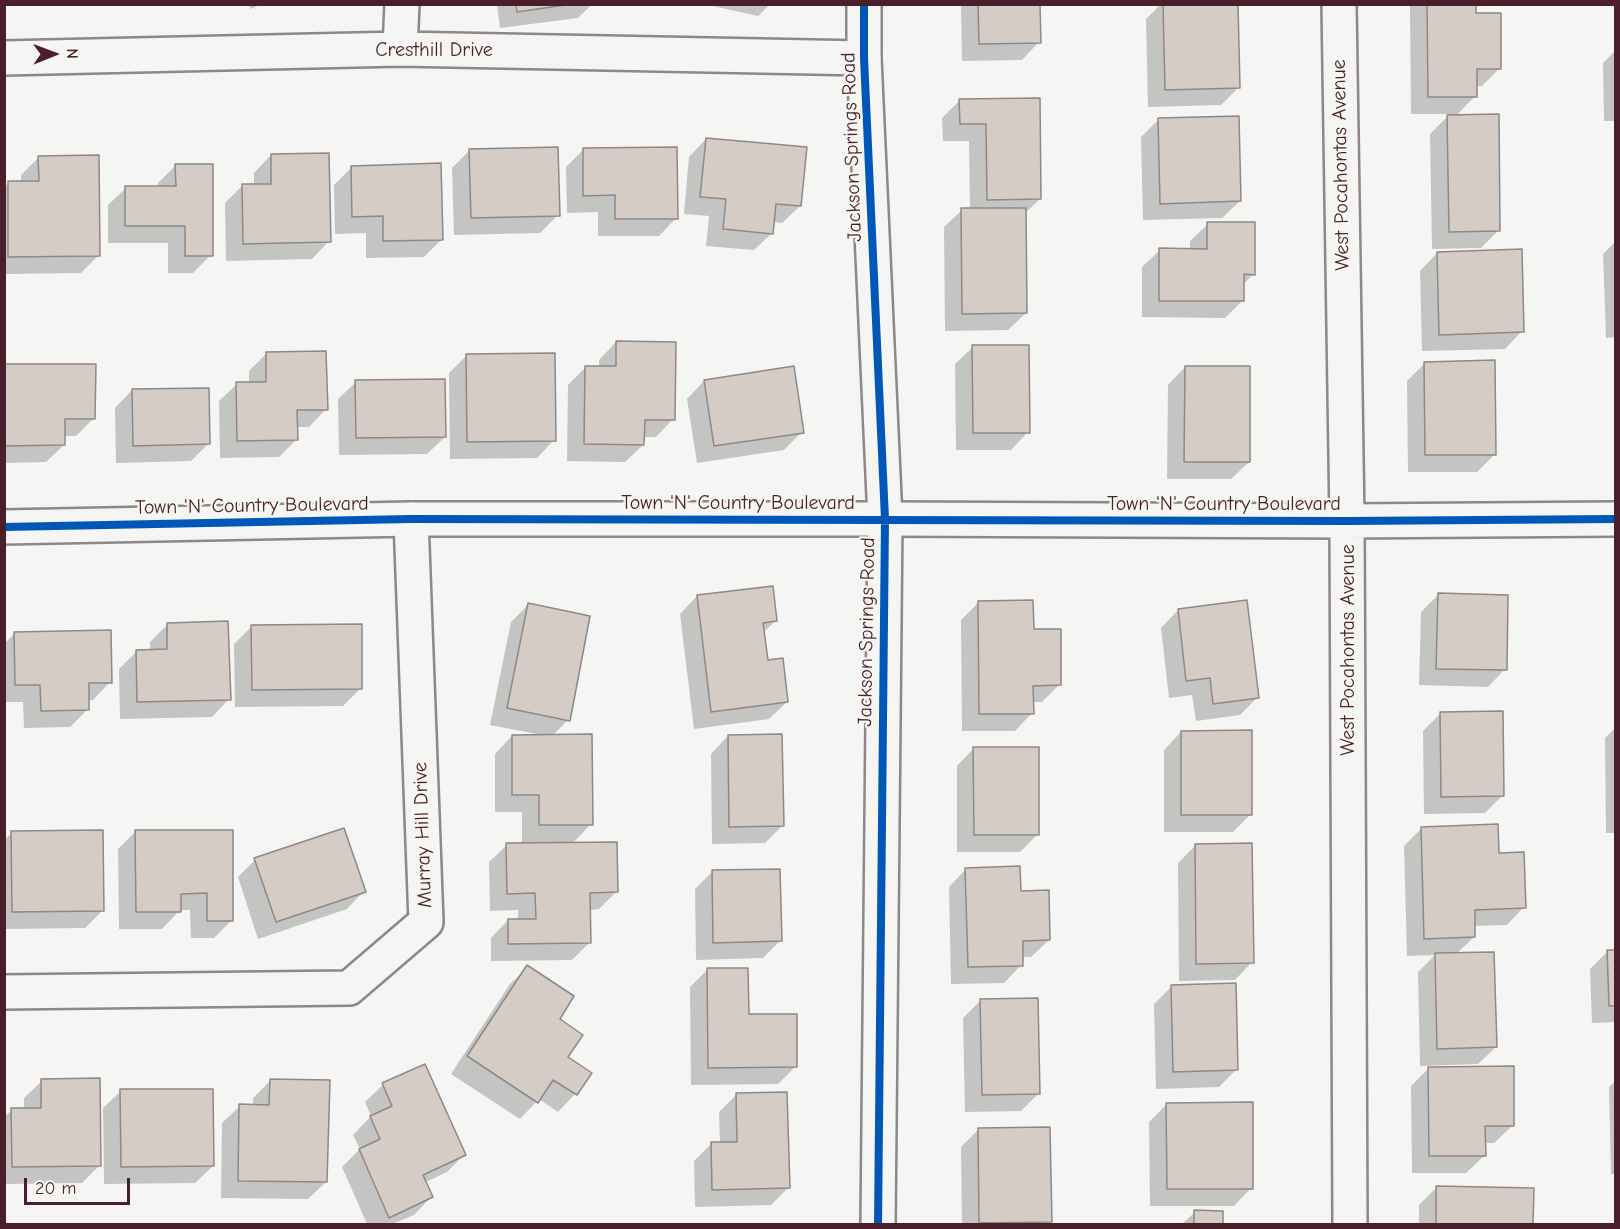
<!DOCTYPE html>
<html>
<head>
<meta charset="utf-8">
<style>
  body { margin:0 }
  #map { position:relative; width:1620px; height:1229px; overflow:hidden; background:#f5f5f3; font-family:"Comic Neue",sans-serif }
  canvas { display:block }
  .frame { position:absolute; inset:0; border:6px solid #4a1f2b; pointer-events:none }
  .north { position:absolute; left:24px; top:24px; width:60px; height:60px; -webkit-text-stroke:4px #f6f6f2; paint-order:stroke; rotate:89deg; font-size:16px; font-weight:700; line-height:24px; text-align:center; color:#4a1f2b }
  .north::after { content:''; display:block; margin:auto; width:21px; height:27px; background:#4a1f2b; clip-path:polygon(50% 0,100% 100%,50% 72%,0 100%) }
  .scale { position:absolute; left:24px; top:1178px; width:106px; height:27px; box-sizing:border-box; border:3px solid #4a1f2b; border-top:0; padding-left:8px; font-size:18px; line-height:21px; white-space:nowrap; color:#4a1f2b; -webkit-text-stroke:4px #f6f6f2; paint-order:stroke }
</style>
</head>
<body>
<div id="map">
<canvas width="1620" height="1229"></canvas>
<div class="frame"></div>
<div class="north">N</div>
<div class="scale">20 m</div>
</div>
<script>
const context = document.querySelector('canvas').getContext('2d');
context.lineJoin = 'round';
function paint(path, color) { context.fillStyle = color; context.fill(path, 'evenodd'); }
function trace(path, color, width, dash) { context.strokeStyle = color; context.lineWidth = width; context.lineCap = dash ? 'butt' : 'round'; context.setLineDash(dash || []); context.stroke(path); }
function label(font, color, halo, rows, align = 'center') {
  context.font = font + ' "Comic Neue",sans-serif'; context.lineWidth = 4.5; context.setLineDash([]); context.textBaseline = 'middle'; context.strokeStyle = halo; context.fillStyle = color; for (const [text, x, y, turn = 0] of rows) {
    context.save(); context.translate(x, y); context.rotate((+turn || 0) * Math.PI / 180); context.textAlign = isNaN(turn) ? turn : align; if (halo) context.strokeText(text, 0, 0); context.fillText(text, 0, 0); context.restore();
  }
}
const shadow = new Path2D(`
  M4,4h54l-54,2z
  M249,4h14l-13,5z
  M497,4h95l-14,14 -78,10z
  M704,4h66l-12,12z
  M961,4h78v38l-17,18 -60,1z
  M1161,4h75l2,84 -17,17 -73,2 -2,-88z
  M1475,4v11l24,54 -17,17h-7v10l-20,21 44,113 -18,18 -49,1 -2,-115 20,-20h-39l-1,-109z
  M1616,50v71h-12l-1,-58z
  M960,100h79l1,99 -16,15 2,99 -18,17 -63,1 -1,-104 18,-17h8l-1,-69h-26l-1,-23z
  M1158,120l82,81 -18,17 -79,2 -2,-83z
  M706,139l94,67 -18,17 -9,-1 -1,11 -18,17 -48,-4 3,-30 -25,-2 5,-57z
  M584,149l92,69 -17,18h-61v-24l-31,1 -1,-46z
  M469,151l89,64 -18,18 -86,2 -2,-67z
  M271,155l58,86 -17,18 -86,2 -1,-58 17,-17h12v-13z
  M39,157l59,99 -17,17 -77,1v-87l5,-4h12v-8z
  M176,165l35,90 -18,18h-25v-30h-60v-38l18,-17h32v-5z
  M352,167l90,72 -18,18 -58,1v-25l-31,1 -1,-49z
  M1208,224l45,50 -10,11 -1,16 -17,17 -83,-1v-50l18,-17h30v-9z
  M1616,241v96l-10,1 -3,-84z
  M1437,253l85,78 -17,18 -83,2 -2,-80z
  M616,342l57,77 -17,18h-13v8l-18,17 -58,-1 1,-76 18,-18 13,1v-8z
  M973,347l55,85 -17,18h-55l-1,-86z
  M266,354l60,55 -17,18h-13l1,12 -18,18 -59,1 -1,-57 18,-17h12v-13z
  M466,356l88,84 -17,18 -87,1 -1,-86z
  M1425,363l70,91 -18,18h-69l-1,-91z
  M4,366l90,52 -18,18h-13l1,9 -18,17 -42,1z
  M1185,367l64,95 -18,17h-64l1,-94z
  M704,381l98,51 -18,18 -87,13 -10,-64z
  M356,382l89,55 -18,17 -88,1 -1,-56z
  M132,390l77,53 -18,18 -75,2 -1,-55z
  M1438,595l67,74 -17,18 -69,-2 2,-73z
  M697,596l79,24 -13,13 4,29 20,40 -18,17 -75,10 -14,-115z
  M979,602l53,28 28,54 -18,18h-10v11l-17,18h-53l-1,-111z
  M528,605l40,115 -16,16 39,88 -19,20 44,48 -17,17 -10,1v33l-17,17 -81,1v-23l17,-18h10v-10l-28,1 -1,-49 18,-17h15v-33h-27v-58l17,-18 25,-2 -47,-9 21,-103z
  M1178,610l80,87 -18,18 -44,6 -4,-26 -23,3 -8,-70z
  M167,625l62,74 -17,18 -92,2 -1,-50 17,-17 14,-1v-9z
  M252,626l109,62 -18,18 -108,1 -1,-63z
  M14,634l96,48 -17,18h-5v9l-18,18 -46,1 -1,-26h-19v-58z
  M1440,714l63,81 -18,18 -61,1 -1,-83z
  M1616,727v106h-10l-1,-95z
  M1181,732l70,82 -18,18h-69v-82z
  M728,736l54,90 -17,17 -53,1 -1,-90z
  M974,748l64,86 -18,18h-63v-86z
  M1422,828l75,26 27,53 -17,18 -34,1 1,11 -18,17 40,93 -18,17 -58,2 -2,-94 17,-17 -28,1 -3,-110z
  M136,831h96v89l-18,18h-23l-1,-28h-10l-18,19h-43l-1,-80z
  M12,833l91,77 -18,18 -81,1v-89z
  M1195,846l57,116 -17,18 -56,1 -1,-118z
  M255,860l109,31 -17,18 -89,30 -20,-62z
  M966,869l54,23 29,48 -18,17h-10v8l-17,18 -53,1 -2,-97z
  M712,872l68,69 -17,17 -67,2 -1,-71z
  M1608,951h8v71l-24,1 -2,-54z
  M528,967l38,90 24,16 -15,21 -17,18 -19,-13 -19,20 -69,-45 59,-90z
  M708,969l87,98 -17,17 -87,1 -1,-98z
  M1172,986l65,83 -18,18 -63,2 -2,-85z
  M981,1000l58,93 -18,18 -56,1 -2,-94z
  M425,1066l39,89 -17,17 -23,11 7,14 -17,18 -22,9h-25l-25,-57 18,-18 -7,-14 18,-19 -6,-14 18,-17z
  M1429,1068l83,58 -18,17h-10v13l-18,17h-54l-1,-87z
  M1616,1080v94h-5l-2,-87z
  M42,1081l58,84 -18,18 -78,1v-67l8,-7h12v-12z
  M270,1081l56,101 -18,17 -87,-1 1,-75 18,-17h13v-8z
  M121,1091l92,75 -18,17 -91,1 -1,-76z
  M736,1095l53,92 -18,18 -76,2 -1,-46 18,-18h8l-1,-31z
  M1167,1104l84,84 -17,18h-84l-1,-84z
  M978,1130l72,91 -3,3h-85l-1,-77z
  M1437,1187l95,2 -1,35h-112v-19z
  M1195,1212h27l-1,12h-39z`);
const building = new Path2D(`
  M516,4h56l-55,8z
  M978,4h62l1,39 -62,1z
  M1163,4h75l2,84 -75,2z
  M1427,4h49v9h25v56h-24v28h-49z
  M1040,98l1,101 -54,1 -1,-76h-26l-1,-25z
  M1499,114l1,117 -51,1 -2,-117z
  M1239,116l2,85 -81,3 -2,-86z
  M706,138l101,9 -6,59 -25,-2 -3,30 -50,-5 3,-30 -26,-2z
  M558,147l2,69 -89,2 -2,-69z
  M677,147l1,72h-63v-24l-32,1v-48z
  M329,153l2,89 -88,2 -1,-60h29v-30z
  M99,155l1,101 -92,1v-76h31l-1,-25z
  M441,163l2,77 -60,1v-25l-31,1 -1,-51z
  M175,164h38v92h-28v-30h-60v-40h51z
  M961,208h65l1,105 -65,1z
  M1207,222h48v53l-11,-1v27h-85v-53l48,1z
  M1522,249l2,83 -85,3 -2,-83z
  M616,341l60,1 -1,78h-30l-1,25 -60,-1 1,-78h31z
  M972,345h57l1,88h-57z
  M326,351l2,59h-31l1,30 -61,1 -1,-59h30v-30z
  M555,353l1,88 -89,1 -1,-88z
  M1495,360l1,95h-71l-1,-93z
  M4,364h92l-1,55h-30v26l-61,1z
  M794,366l10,67 -90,13 -10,-66z
  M1185,366h65v96h-66z
  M445,379l1,58 -90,1 -1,-58z
  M209,388l1,56 -77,2 -1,-57z
  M773,586l4,35 -14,2 5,37 15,-2 5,44 -77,10 -14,-117z
  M1438,593l70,2 -1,75 -71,-1z
  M1033,600l1,29h27v56l-28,1 1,28h-55l-1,-113z
  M1247,600l12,98 -46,6 -3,-26 -24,3 -8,-72z
  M528,603l62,13 -20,105 -63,-13z
  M228,621l3,79 -94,2 -1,-52 31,-1v-26z
  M362,624v65l-110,1 -1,-65z
  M111,630l1,53h-23v27l-48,1 -1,-26h-25l-1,-53z
  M1503,711l1,85 -63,1 -1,-85z
  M1252,730v85h-71v-84z
  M592,734l1,91h-54v-30h-27v-60z
  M782,734l2,92 -55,1 -1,-92z
  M973,747h66v88h-65z
  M1498,824l1,29 25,-1 2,56 -51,2v27l-51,2 -3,-112z
  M344,828l22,64 -90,30 -22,-64z
  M103,830l1,81 -92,1 -1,-81z
  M135,830h98v91h-26v-28l-26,1v18h-45z
  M617,842l1,50 -28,1 1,50 -83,1v-25h28l-1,-26 -28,1 -1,-51z
  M1252,843l2,120 -58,1 -1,-120z
  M1020,866l1,25 28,-1 1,50 -27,1v25l-55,1 -3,-99z
  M780,869l2,72 -69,2 -1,-73z
  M1607,950h9v56h-7z
  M1494,952l3,95 -60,2 -2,-96z
  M527,965l47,31 -14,23 23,16 -15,22 24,16 -15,22 -24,-15 -15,23 -71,-47z
  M707,968h41l1,46h48v53l-89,1z
  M1236,983l2,87 -65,2 -2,-87z
  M1038,998l2,96 -58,1 -2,-96z
  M425,1064l41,91 -43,20 10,22 -44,21 -30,-69 21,-10 -10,-23 22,-10 -10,-23z
  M1514,1066v60h-29l1,30h-57l-1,-89z
  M100,1078l1,88 -89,1 -1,-59h30v-29z
  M270,1079l60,1 -3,102 -89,-1 1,-77 30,1z
  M120,1089h93l1,77 -93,1z
  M787,1092l3,96 -78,2 -1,-48h26l-1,-49z
  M1253,1102v87h-86l-1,-86z
  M1050,1127l2,95 -73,1 -1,-95z
  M1436,1186l98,2 -1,36h-97z
  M1194,1210l29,1v13h-29z`);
const street = new Path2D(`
  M1339,4l8,517 3,703
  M400,49l2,-45
  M4,58l396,-9 464,9
  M885,519l462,2 269,-2
  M4,992l345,-4 77,-66 -15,-403`);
const secondary = new Path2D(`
  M864,4v54l21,461 -7,705
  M4,527l407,-8h474`);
const cycleway = new Path2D(`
  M864,4v54l21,461 -7,705
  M4,527l407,-8 936,2 269,-2`);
const streetNames = [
  ["Cresthill Drive",434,50],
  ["Jackson Springs Road",852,147,-92],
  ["West Pocahontas Avenue",1341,165,-91],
  ["Town 'N' Country Boulevard",738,503],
  ["Town 'N' Country Boulevard",1224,504],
  ["Town 'N' Country Boulevard",252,506,-1],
  ["Jackson Springs Road",867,632,-89],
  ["West Pocahontas Avenue",1348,650,-90],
  ["Murray Hill Drive",423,835,-92]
];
paint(shadow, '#0003');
paint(building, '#d5ccc5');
trace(building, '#8f8788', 1.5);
trace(street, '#8f8788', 38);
trace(secondary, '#8f8788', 38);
trace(street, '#f5f5f3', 33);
trace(secondary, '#f5f5f3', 33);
trace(cycleway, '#0057b8', 8);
label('20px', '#4a1f2b', '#f6f6f2', streetNames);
</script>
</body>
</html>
